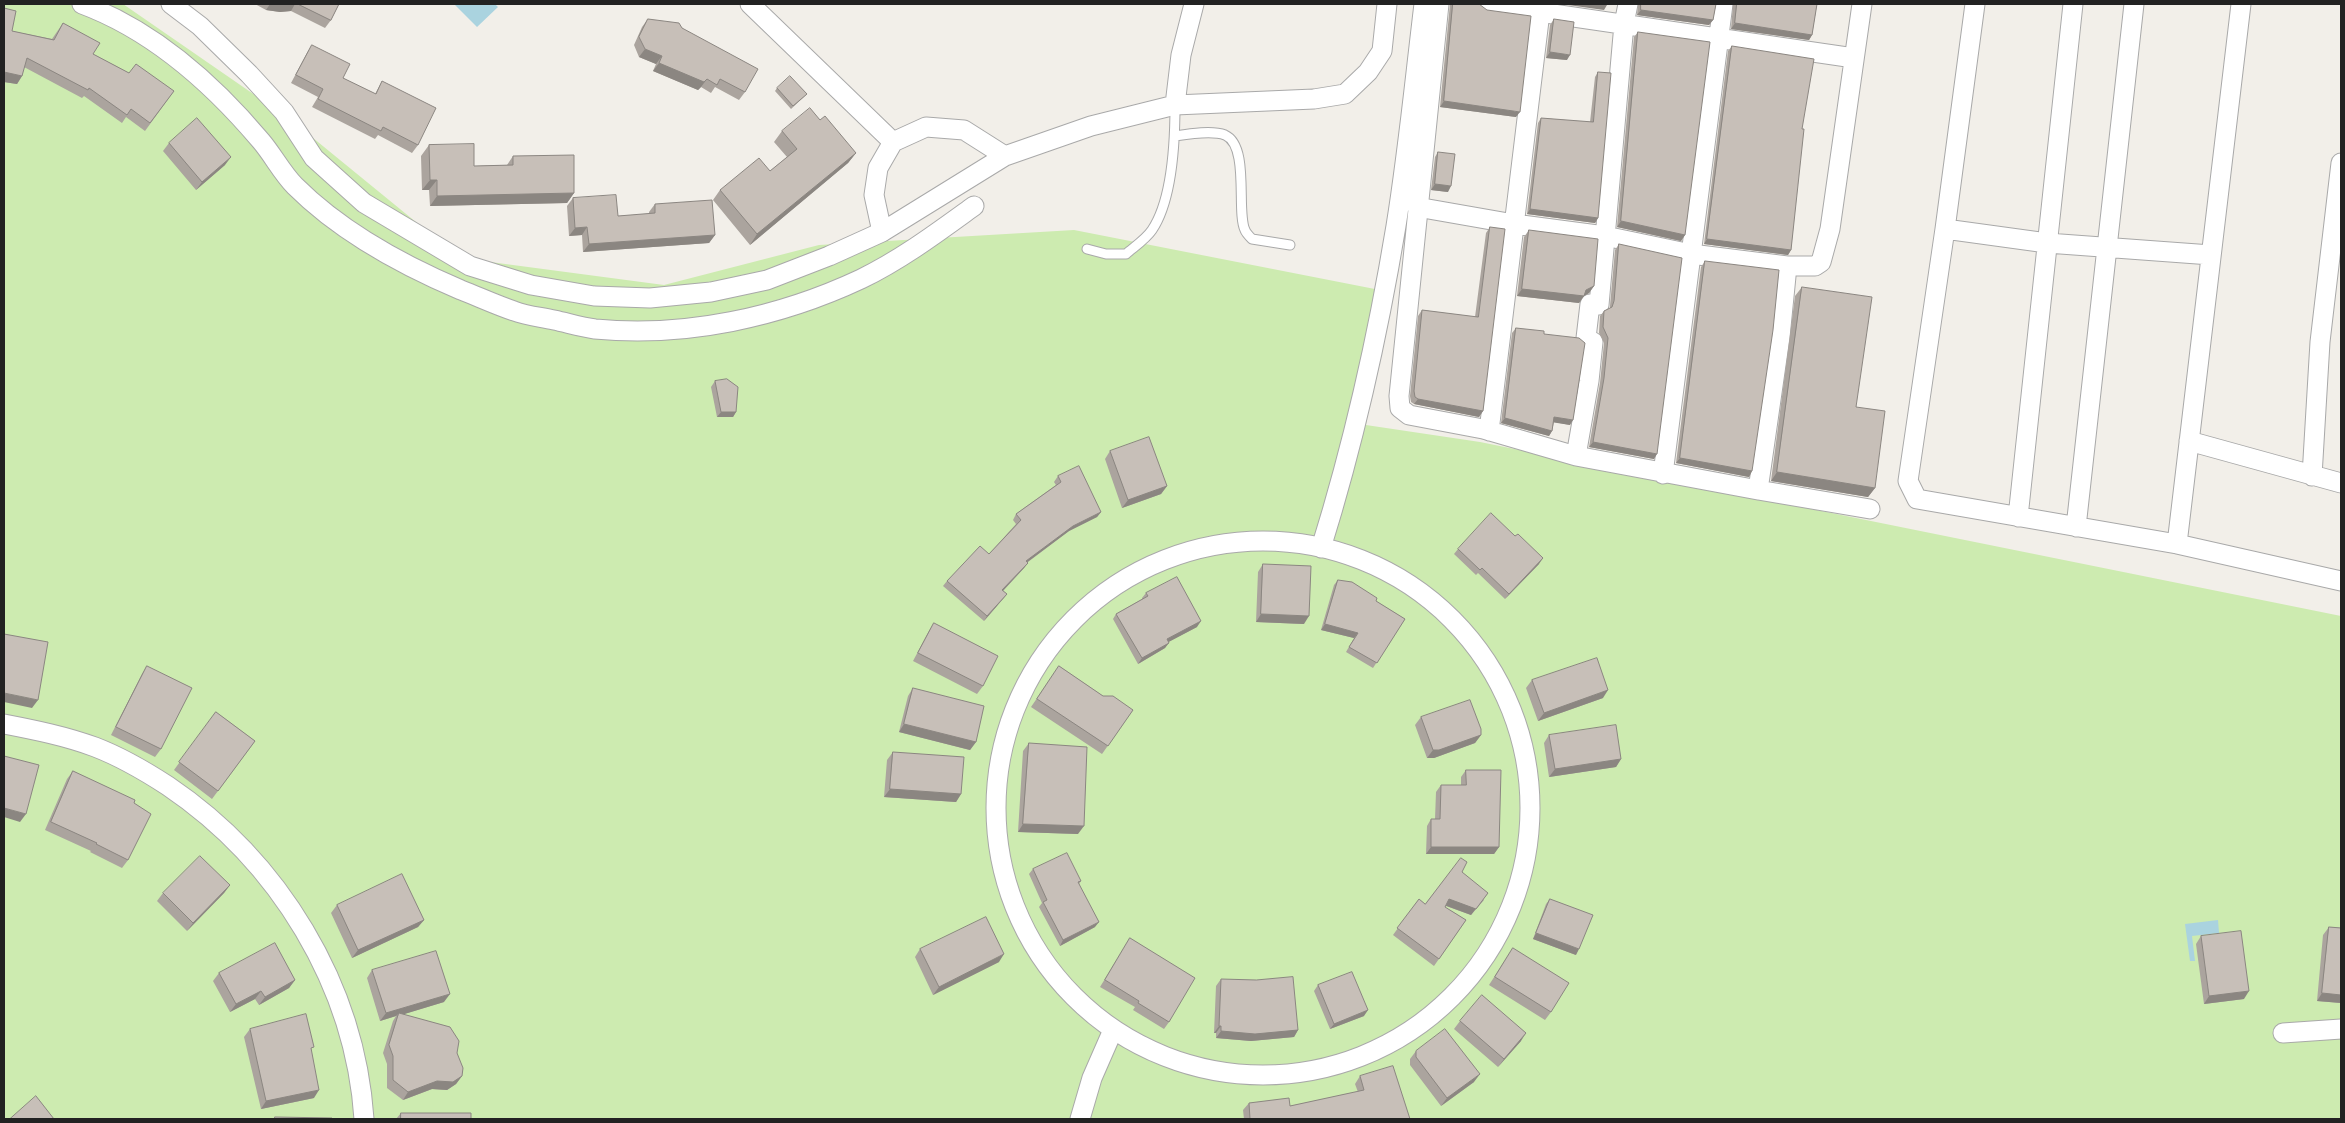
<!DOCTYPE html>
<html>
<head>
<meta charset="utf-8">
<style>
  body { margin:0 }
  #map { position:relative; width:2345px; height:1123px; overflow:hidden; background:#f2efe9; font-family:"Fira Sans Condensed",sans-serif }
  canvas { display:block }
  .frame { position:absolute; inset:0; border:5px solid #222; pointer-events:none }
</style>
</head>
<body>
<div id="map">
<canvas width="2345" height="1123"></canvas>
<div class="frame"></div>
</div>
<script>
const context = document.querySelector('canvas').getContext('2d');
context.lineJoin = 'round';
function paint(path, color) { context.fillStyle = color; context.fill(path, 'evenodd'); }
function trace(path, color, width, dash) { context.strokeStyle = color; context.lineWidth = width; context.lineCap = dash ? 'butt' : 'round'; context.setLineDash(dash || []); context.stroke(path); }
const grass = new Path2D(`
  M4,4h119l168,116 169,138 204,27 155,-40 255,-15 311,61 -19,134 114,17 861,174v503h-2337z`);
const water = new Path2D(`
  M454,4h41l3,3 -21,20z
  M2218,920l1,13 -27,3 3,25h-5l-5,-37z`);
const lane = new Path2D(`
  M1175,136c13,-2 37,-6 50,-1 25,11 11,77 20,95 1,3 5,7 7,9l38,6
  M1087,249l19,5h20c8,-7 20,-15 26,-24 21,-31 23,-89 23,-125`);
const street = new Path2D(`
  M82,4c70,26 131,80 179,137 12,14 21,32 34,45 46,46 107,79 166,104 18,7 35,15 53,21 13,5 27,6 40,9 14,3 27,7 41,9 90,9 185,-12 266,-50 41,-20 77,-47 113,-73
  M171,4l29,22 49,48 35,38 30,46 50,45 106,63 61,19 63,11 56,2 61,-6 56,-12 62,-24 53,-24 123,-76 86,-30 84,-21 139,-6 31,-5 23,-22 14,-21 5,-47
  M750,4l143,138
  M1439,4l-40,392 1,12 9,7 74,14 93,27 182,34 22,-153 7,-71
  M1485,4l369,54
  M1175,105l6,-50 13,-51
  M1417,207l97,17 91,12 86,18 96,12h28l6,-4 9,-33 32,-225
  M1945,229l30,-225
  M882,232l-8,-37 4,-27 15,-26 33,-15 38,3 41,26
  M2211,255l-164,-12 -102,-14 -37,252 9,18 260,45 164,37
  M1489,431l52,-427
  M2189,441l152,42
  M1576,456l13,-75 4,-39 -7,-4 4,-34 9,1 25,-281 4,-20
  M1663,474l60,-470
  M2312,476l8,-134 21,-179
  M1758,490l112,19
  M2018,517l55,-513
  M2076,527l58,-523
  M996 808a267 267 0 1 1 534 0a267 267 0 1 1-534 0Z
  M2177,544l64,-540
  M1321,548c33,-106 57,-213 75,-322 12,-74 19,-148 28,-222
  M4,724c31,6 61,12 91,23 26,10 50,24 73,39 111,75 187,199 196,333
  M2283,1033l58,-4
  M1080,1119l12,-41 21,-48`);
const wall = new Path2D(`
  M255,4h84l-8,16 -6,8 -34,-17 -11,1 -14,-2z
  M1450,4h29l37,113 -76,-10z
  M1638,4h78l-3,16 -4,5 -72,-10z
  M1733,4h84l-5,31 -3,5 -78,-11z
  M4,8l8,23 40,8 11,-16 30,31 36,19 45,18 -29,40 -19,-14 -4,6 -38,-27 -2,2 -58,-31 -2,9 -5,8 -13,-2z
  M648,19l34,9 63,64 -6,8 -24,-13 -4,6 -10,-6 -3,3 -45,-19 3,-7 -17,-7 -5,-12 8,-18z
  M1554,19l13,41 -21,-2 4,-33z
  M1638,32l47,203 -4,6 -64,-14 17,-190z
  M312,45l31,33 32,16 7,-13 36,64 -6,8 -34,-18 -3,4 -63,-32 6,-10 -27,-14 16,-30z
  M1732,46l70,83 -11,121 -3,5 -84,-11 24,-193z
  M1598,72v146l-3,5 -68,-9 11,-91 3,-5 49,4 5,-45z
  M777,88l30,6 -16,15 -16,-18z
  M820,120l36,33 -8,10 -98,82 -37,-45 7,-10 50,-19 17,-14 -13,-15 8,-11z
  M169,143l56,22 -29,25 -33,-39z
  M429,145l45,21 33,-1 6,-9 61,37 -7,10 -137,3 -1,-16h-7l-1,-34z
  M1438,152l10,40 -17,-2 4,-33z
  M573,198l45,18 31,-2v-2l6,-8 60,31 -6,8 -126,9 -1,-17 -13,1 -2,-30z
  M1490,227l-7,184 -4,6 -65,-13 -3,-2 -1,-6 8,-80 4,-6 53,7 11,-84z
  M1529,230l65,56 -5,7 -5,3 -5,7 -62,-7 7,-59z
  M1619,244l35,215 -65,-12 11,-64 4,-40 -5,-10 1,-17 4,-5 6,-3v-2l5,-56z
  M1705,261l47,210 -3,6 -73,-14 25,-196z
  M1802,287l54,120 19,81 -7,9 -97,-16 24,-185z
  M1516,328l28,6 26,91 -16,-3 -2,9 -3,5 -48,-13 11,-90z
  M715,381l21,31 -3,5h-16l-6,-30z
  M1110,451l57,35 -6,8 -39,14 -17,-49z
  M1058,476l43,36 -4,5 -28,14 -41,31 -4,6 -21,23 4,3 -23,27 -41,-35 4,-5 42,-27 27,-30 -3,-4 3,-6 40,-29 -2,-3z
  M1458,549l81,15 -34,35 -27,-26 -2,2 -22,-21z
  M1263,564l41,60 -48,-2 2,-50z
  M1338,580l38,21 29,18 -32,49 -27,-16 8,-14 -33,-8 13,-45z
  M1146,593l51,34 -29,15 -3,6 -27,16 -25,-45 3,-5 26,-15v-1z
  M934,623l49,63 -6,8 -64,-33 16,-30z
  M147,666l14,83 -6,8 -44,-22 31,-61z
  M1059,666l44,30 30,14 -31,44 -71,-47z
  M1532,680l71,18 -65,23 -12,-33z
  M913,688l63,54 -6,8 -71,-18 9,-36z
  M216,712l39,29 -43,58 -38,-29z
  M1421,717l60,18 -6,8 -41,15h-7l-12,-33z
  M1549,735l72,24 -5,8 -67,10 -5,-34z
  M1029,743l49,91 -60,-2 5,-81z
  M893,752l68,42 -5,8 -72,-5 3,-37z
  M1466,770l33,77 -5,7h-68l1,-28 4,-7h4l1,-27 5,-7h20v-8z
  M73,771l61,32 -6,57 -6,8 -32,-16 1,-1 -46,-21 22,-51z
  M1033,869l48,12 -2,3 16,43 -35,19 -21,-39 3,-4 -13,-29z
  M1462,872l22,28 -13,15 -25,-9 -1,1 21,13 -32,46 -41,-31 26,-36 6,5z
  M230,885l-6,8 -37,38 -30,-30 6,-8z
  M1550,899l26,56 -43,-16 13,-35z
  M337,905l87,15 -6,7 -66,31 -21,-45z
  M2329,927l12,1v75l-24,-2 6,-66z
  M2201,936l43,63 -40,5 -8,-60z
  M1130,938l39,84 -5,7 -31,-19 2,-3 -35,-20z
  M1513,948l38,64 -6,8 -56,-35z
  M920,949l79,13 -66,33 -18,-38z
  M372,970l72,32 -40,12 53,39 5,23 -6,8 -9,6 -15,-1 -29,11 -16,-12v-24l-4,-11 10,-32 3,-5 -16,5 -13,-43z
  M219,973l76,7 -6,8 -30,17 -4,-6 -25,13 -17,-31z
  M1221,979l77,51 -4,7 -43,4 -35,-3v-5h-2l2,-47z
  M1318,985l46,31 -34,13 -16,-38z
  M1460,1021l61,20 -23,26 -44,-38z
  M250,1029l61,23 3,46 -53,11 -17,-72z
  M1416,1051l58,31 -33,24 -31,-41v-6z
  M1360,1076l50,43h-166l-1,-9 6,-7 41,3 68,-14 -3,-8z
  M401,1113l70,6h-75z`);
const shadedWall = new Path2D(`
  M270,4h25l-4,7 -11,1 -14,-2z
  M1561,4h41l5,1 -3,5z
  M1641,10l72,10 -4,5 -72,-10z
  M1735,23l77,12 -3,5 -78,-11z
  M645,49l17,7 -6,8 -17,-7z
  M1550,52l20,3 -3,5 -21,-2z
  M659,63l48,16 -6,8 -3,3 -45,-19z
  M4,72l18,4 -5,8 -13,-2z
  M1444,101l76,11 -4,5 -76,-10z
  M856,153l-8,10 -98,82 7,-11z
  M231,157l-6,8 -29,25 6,-8z
  M430,180h7l-8,10h-7z
  M1435,184l16,2 -3,6 -17,-2z
  M574,193l-7,10 -137,3 7,-10z
  M1530,209l68,9 -3,5 -68,-9z
  M1621,221l64,14 -4,6 -64,-14z
  M587,227l-5,8 -13,1 6,-8z
  M715,235l-6,8 -126,9 6,-8z
  M1707,239l84,11 -3,5 -84,-11z
  M1594,286l-5,7 -5,3 -5,7 -62,-7 5,-7 64,1z
  M1418,399l65,12 -4,6 -65,-13z
  M721,412h15l-3,5h-16z
  M1554,417l19,3 -3,5 -19,-3z
  M1505,418l47,13 -3,5 -48,-13z
  M1593,442l64,12 -3,5 -65,-12z
  M1680,458l72,13 -3,6 -73,-14z
  M1777,472l98,16 -7,9 -97,-16z
  M1167,486l-6,8 -39,14 6,-8z
  M1101,512l-4,5 -28,14 -47,35 4,-5 47,-35z
  M1543,558l-4,6 -34,35 4,-5z
  M1028,563l-4,5 -26,28 4,-6z
  M1007,594l-4,5 -19,22 3,-5z
  M1261,614l48,2 -5,8 -48,-2z
  M1201,621l-4,6 -34,18 4,-6z
  M1325,624l33,9 -4,5 -33,-8z
  M1169,643l-4,5 -27,16 4,-6z
  M1608,690l-5,8 -65,23 6,-8z
  M4,693l34,7 -6,8 -28,-6z
  M904,724l72,18 -6,8 -71,-18z
  M1481,735l-6,8 -41,15h-7l6,-8z
  M1621,759l-5,8 -67,10 6,-8z
  M890,789l71,5 -5,8 -72,-5z
  M4,808l22,6 -6,8 -16,-5z
  M1023,824l61,2 -6,8 -60,-2z
  M1431,847h68l-5,7h-68z
  M230,885l-6,8 -37,38 6,-8z
  M1488,893l-17,22 -27,-10 5,-6z
  M424,920l-6,7 -66,31 6,-8z
  M1099,922l-4,5 -35,19 3,-6z
  M1536,933l43,16 -3,6 -43,-16z
  M1004,954l-5,8 -66,33 6,-8z
  M295,980l-6,8 -30,17 6,-8z
  M261,991l-6,8 -25,13 6,-8z
  M2249,991l-5,8 -40,5 5,-8z
  M2322,993l19,2v8l-24,-2z
  M450,994l-6,8 -46,14 1,-3 -3,3 -16,5 6,-8z
  M1368,1010l-4,6 -34,13 4,-5z
  M1219,1026h2l-5,7h-2z
  M1298,1030l-4,7 -43,4 -35,-3 5,-7z
  M1526,1033l-5,8 -23,26 6,-8z
  M1480,1074l-6,8 -33,24 6,-8z
  M462,1076l-6,8 -9,6 -15,-1 -29,11 5,-8 29,-11z
  M319,1090l-5,8 -53,11 5,-8z`);
const building = new Path2D(`
  M298,4h41l-8,16z
  M1453,4h26l8,6 44,6 -11,96 -76,-11z
  M1641,4h75l-3,16 -72,-10z
  M1737,4h80l-5,31 -77,-12z
  M4,8l12,3 -4,20 42,9 9,-17 37,20 -7,11 36,19 7,-9 38,27 -24,32 -19,-14 -4,6 -38,-27 -1,2 -61,-32 -5,18 -18,-4z
  M648,19l31,4 3,5 76,41 -13,23 -25,-13 -3,6 -10,-6 -3,3 -45,-19 3,-7 -17,-7 -6,-12z
  M1554,19l20,3 -4,33 -20,-3z
  M1638,32l72,10 -25,193 -64,-14z
  M312,45l38,19 -7,14 33,16 6,-13 54,27 -18,37 -35,-18 -2,4 -63,-32 5,-10 -27,-14z
  M1732,46l82,13 -12,70h2l-13,121 -84,-11z
  M1598,72l13,1 -13,145 -68,-9 11,-91 52,4z
  M790,76l17,18 -14,12 -16,-18z
  M810,108l10,12 5,-4 31,37 -99,81 -37,-44 39,-32 11,13 27,-22 -15,-18z
  M197,118l34,39 -29,25 -33,-39z
  M474,144v22l39,-1v-9l61,-1v38l-137,3v-16h-7l-1,-35z
  M1438,152l17,2 -4,32 -16,-2z
  M616,195l2,21 37,-3v-9l57,-4 3,35 -126,9 -2,-17 -12,1 -2,-30z
  M1490,227l15,2 -22,182 -65,-12 -3,-2 -1,-6 8,-81 56,7z
  M1529,230l69,9 -4,47 -8,4 -2,6 -62,-7z
  M1619,244l63,14 -25,196 -64,-12 11,-64 4,-40 -5,-11 1,-16 8,-4 2,-6z
  M1705,261l74,9 -6,60 -21,141 -72,-13z
  M1802,287l70,10 -16,110 29,4 -10,77 -98,-16z
  M1516,328l28,3v3l35,4 6,5 -12,77 -19,-3 -2,14 -47,-13z
  M727,379l11,8 -2,25h-15l-6,-31z
  M1149,437l18,49 -39,14 -18,-49z
  M1079,466l22,46 -28,14 -47,35 2,2 -26,27 5,4 -20,22 -40,-35 33,-35 9,8 32,-34 -5,-6 45,-32 -3,-6z
  M1491,513l24,23 3,-2 25,24 -34,36 -27,-26 -2,2 -22,-21z
  M1263,564l48,2 -2,50 -48,-2z
  M1177,577l24,44 -34,18 2,4 -27,15 -26,-44 32,-18 -2,-3z
  M1338,580l14,2 25,16 -1,3 29,18 -28,44 -28,-16 9,-14 -33,-9z
  M934,623l64,33 -15,30 -65,-33z
  M4,634l44,8 -10,58 -34,-7z
  M1597,658l11,32 -64,23 -12,-33z
  M147,666l45,22 -31,61 -45,-22z
  M1059,666l44,30h10l20,14 -25,36 -71,-47z
  M913,688l71,18 -8,36 -72,-18z
  M1470,700l11,29v6l-42,15h-6l-12,-33z
  M216,712l39,29 -37,50 -39,-29z
  M1616,725l5,34 -66,10 -6,-34z
  M1029,743l58,4 -3,79 -61,-2z
  M893,752l71,5 -3,37 -71,-5z
  M4,756l35,9 -13,49 -22,-6z
  M1466,770h35l-2,77h-68v-28h9l1,-34h25z
  M73,771l62,29 -1,3 17,11 -23,46 -32,-16 1,-1 -46,-21z
  M1067,853l14,28 -3,1 21,40 -36,18 -20,-38 4,-2 -14,-31z
  M200,856l30,29 -37,38 -30,-30z
  M1461,858l6,4 -5,10 26,21 -12,16 -27,-10 -4,8 21,13 -27,39 -42,-31 22,-29 6,5z
  M402,874l22,46 -66,30 -21,-45z
  M1550,899l43,16 -14,34 -43,-16z
  M986,917l18,37 -65,33 -19,-38z
  M2329,927l12,1v67l-19,-2z
  M2241,931l8,60 -40,5 -8,-60z
  M1130,938l65,40 -26,44 -31,-19 1,-2 -34,-21z
  M275,943l20,37 -30,17 -4,-6 -25,13 -17,-31z
  M1513,948l56,35 -18,29 -56,-35z
  M436,951l14,43 -64,19 -14,-43z
  M1352,972l16,38 -34,14 -16,-39z
  M1293,977l5,53 -43,4 -34,-3v-5h-2l2,-47 35,1z
  M1482,995l44,38 -22,26 -44,-38z
  M399,1013l51,14 9,14 -2,12 6,15 -1,8 -9,6 -16,-1 -29,11 -15,-12v-24l-4,-11z
  M306,1014l8,33 -3,1 8,42 -53,11 -16,-72z
  M1445,1029l35,45 -33,24 -31,-41v-6z
  M1393,1066l17,53h-160l-1,-16 40,-5 1,8 74,-16 -4,-14z
  M36,1096l18,23h-44z
  M401,1113h70v6h-70z
  M275,1117l57,1v1h-57z`);
paint(grass, '#cdebb0');
paint(water, '#aad3df');
trace(lane, '#a9a9a9', 11);
trace(street, '#a9a9a9', 21);
trace(lane, '#fff', 9);
trace(street, '#fff', 19);
paint(wall, '#aba49e');
paint(shadedWall, '#8b8681');
paint(building, '#c7bfb8');
trace(building, '#8b8681', 1);
</script>
</body>
</html>
